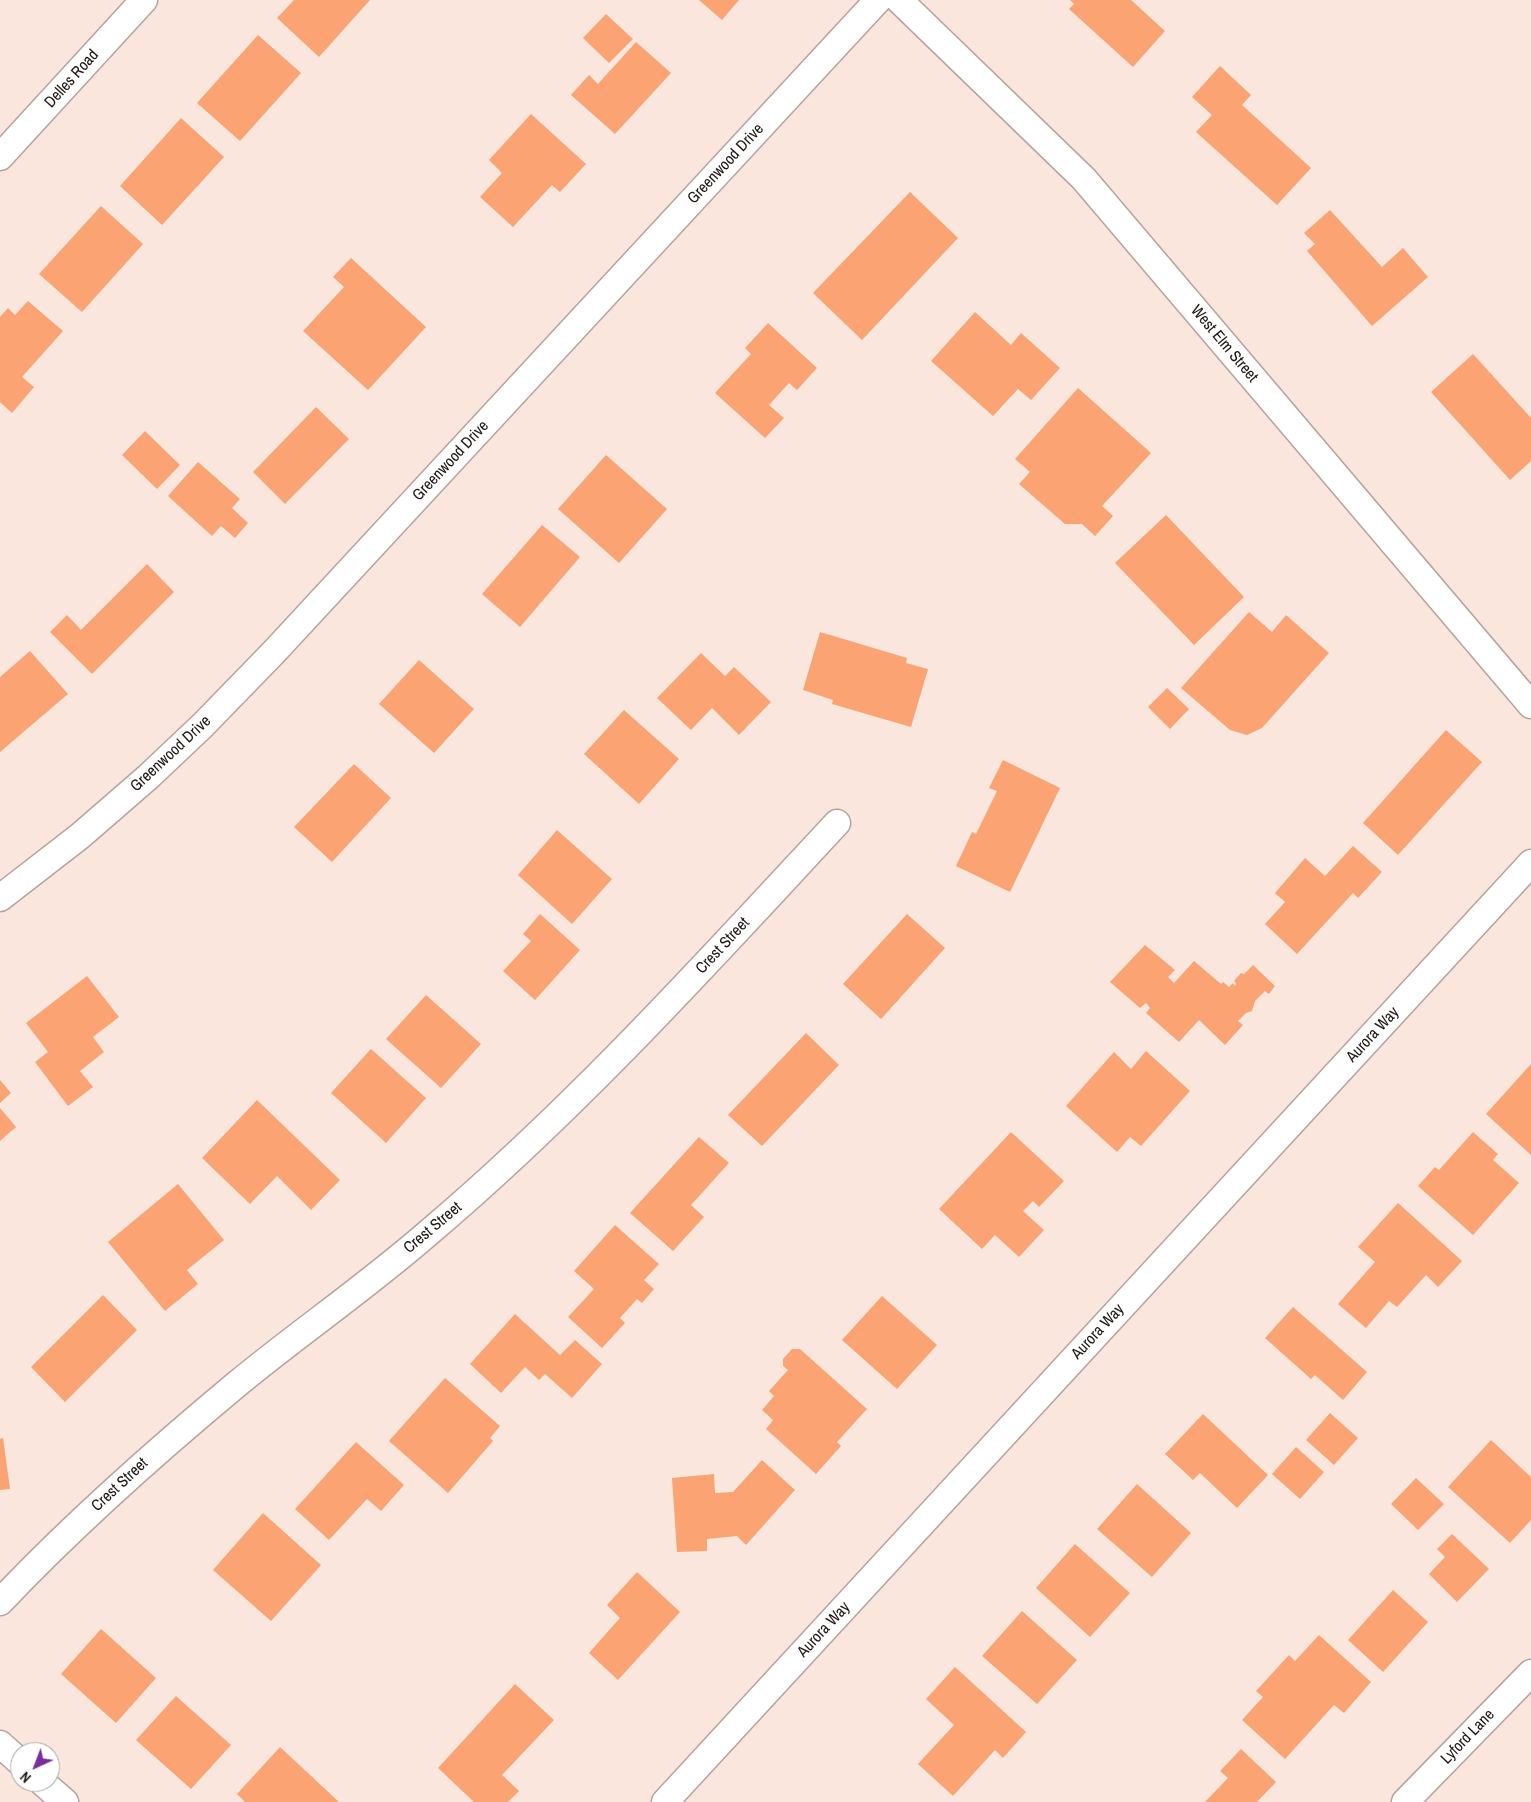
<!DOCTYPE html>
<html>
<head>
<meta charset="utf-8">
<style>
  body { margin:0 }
  #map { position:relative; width:1531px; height:1802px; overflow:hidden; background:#fbe6de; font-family:"Archivo Narrow",sans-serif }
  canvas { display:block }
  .north { position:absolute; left:10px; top:1742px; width:50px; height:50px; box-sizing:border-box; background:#fff; border:1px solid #a5a2a1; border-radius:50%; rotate:223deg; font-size:14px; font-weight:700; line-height:20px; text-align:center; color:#1e1714 }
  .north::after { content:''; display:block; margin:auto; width:18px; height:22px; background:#782ea0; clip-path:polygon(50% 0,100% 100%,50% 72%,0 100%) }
</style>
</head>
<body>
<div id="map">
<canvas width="1531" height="1802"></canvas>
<div class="north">N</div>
</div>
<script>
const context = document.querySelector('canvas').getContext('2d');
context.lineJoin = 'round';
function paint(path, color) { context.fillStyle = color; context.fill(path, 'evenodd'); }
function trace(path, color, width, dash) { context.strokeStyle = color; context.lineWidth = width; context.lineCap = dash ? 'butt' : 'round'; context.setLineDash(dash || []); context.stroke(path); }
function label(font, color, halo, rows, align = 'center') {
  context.font = font + ' "Archivo Narrow",sans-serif'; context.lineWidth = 4; context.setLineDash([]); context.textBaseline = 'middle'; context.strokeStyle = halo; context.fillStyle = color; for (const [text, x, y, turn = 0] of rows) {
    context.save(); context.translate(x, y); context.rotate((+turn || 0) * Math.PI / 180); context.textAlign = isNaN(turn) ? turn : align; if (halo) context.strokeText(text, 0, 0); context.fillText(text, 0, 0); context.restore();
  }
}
const building = new Path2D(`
  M294,0h76l-51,57 -42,-39z
  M699,0h40l-17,20z
  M1070,0h61l34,31 -32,36 -64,-58 5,-5z
  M606,14l27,25 -24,24 -26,-25z
  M258,35l43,38 -61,68 -43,-38z
  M636,42l35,31 -56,61 -44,-39 18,-20 9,9z
  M1220,66l31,29 -9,10 69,63 -34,37 -81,-73 16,-17 -20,-18z
  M531,114l55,50 -26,28 -8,-7 -39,42 -33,-30 22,-24 -13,-13z
  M181,118l43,39 -62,68 -42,-39z
  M910,192l48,46 -96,102 -49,-47z
  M101,206l42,38 -61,68 -43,-38z
  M1330,210l52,57 21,-19 25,29 -56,49 -65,-75 8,-7 -11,-11z
  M351,258l75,69 -58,63 -65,-59 41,-44 -11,-10z
  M28,301l35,30 -41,46 12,10 -22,26 -12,-11v-85l8,-9 7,7z
  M975,312l36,33 10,-12 39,35 -29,32 -13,-11 -25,27 -62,-55z
  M768,323l49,45 -20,22 -8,-7 -20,22 15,13 -19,20 -50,-45 36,-39 -6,-6z
  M1473,354l58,64v43l-21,19 -79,-88z
  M1078,388l73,65 -49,53 11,10 -18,20 -13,-12h-17l-46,-40 11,-12 -15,-13z
  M316,407l33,32 -64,65 -32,-32z
  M145,431l35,34 -23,24 -35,-34z
  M606,455l61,54 -48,54 -61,-54z
  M198,462l42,37 -8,9 16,15 -13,15 -14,-12 -9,10 -44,-40z
  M1166,515l78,82 -50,48 -79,-82z
  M542,525l38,32 -60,70 -38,-33z
  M147,564l27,28 -82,82 -42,-42 17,-17 14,15z
  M1249,612l23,20 14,-17 43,38 -67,75 -15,7 -17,-5 -49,-42z
  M820,632l87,26 -1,5 22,6 -17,58 -79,-23 1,-4 -30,-10z
  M30,651l38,43 -68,58v-75z
  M701,653l24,23 9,-9 37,35 -32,33 -27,-27 -21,22 -34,-32z
  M419,660l55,49 -40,44 -55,-49z
  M1167,688l22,21 -19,20 -22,-22z
  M624,710l55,49 -40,45 -55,-50z
  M1446,730l36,32 -84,93 -35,-32z
  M1003,760l57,28 -50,104 -54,-26 16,-34 4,2 21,-43 -8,-3z
  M354,764l37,34 -59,64 -38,-35z
  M557,830l55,49 -40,45 -54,-49z
  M1353,846l29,26 -24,26 -5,-5 -56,61 -32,-30 20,-22 -10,-9 30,-35 20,18z
  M540,914l40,36 -45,50 -32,-29 28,-30 -8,-7z
  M907,914l38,34 -64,71 -38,-35z
  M1145,945l30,25 -7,7 6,6 20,-22 27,23 2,-2 6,5 4,-4 2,3 1,-3 -2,-2 7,-8 3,1 9,-9 22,21 -6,8 -4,-3 -10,10 -3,10 -6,2 -8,8 5,4 -18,20 -26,-25 -20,22 -33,-29 4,-5 -4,-5 -6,5 -30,-26z
  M87,976l32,41 -26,20 11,15 -24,19 13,16 -25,19 -33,-44 13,-10 -22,-29z
  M426,995l55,49 -40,44 -55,-49z
  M806,1033l33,32 -77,81 -34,-31z
  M371,1049l55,49 -40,45 -55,-50z
  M1146,1051l44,40 -49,55 -11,-9 -13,15 -51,-46 48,-54 17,17z
  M1531,1064v91l-45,-41z
  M0,1080l11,13 -11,10z
  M257,1100l83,80 -29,30 -34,-34 -27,28 -48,-46z
  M0,1108l16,19 -16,14z
  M1011,1132l53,49 -25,26 -6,-6 -10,10 21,19 -25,27 -24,-22 -13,14 -43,-40z
  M1473,1132l25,22 -5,6 26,23 -46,52 -55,-49 17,-19 4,3z
  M699,1137l30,26 -38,42 13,12 -31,34 -43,-38z
  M178,1184l46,56 -37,30 11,14 -33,27 -57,-69z
  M1398,1203l64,58 -24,26 -12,-12 -29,32 -8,-6 -23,27 -28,-24 37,-42 -17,-15z
  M615,1225l44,39 -15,16 10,9 -12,14 -5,-4 -17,19 5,5 -23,25 -34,-31 26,-28 -20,-18z
  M103,1295l34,35 -72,72 -34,-35z
  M882,1296l55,49 -40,44 -55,-49z
  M1293,1307l74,65 -24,28 -28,-25 -4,4 -46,-41z
  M515,1314l45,41 15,-15 27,24 -30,34 -27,-24 -6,6 -14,-13 -24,26 -31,-29z
  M792,1349h8l67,60 -30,33 4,4 -25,28 -50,-45 7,-9 -11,-10 12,-14 -5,-5 19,-21 -5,-4v-7z
  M445,1378l55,48 -10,12 3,3 -45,52 -59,-52z
  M1330,1413l28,25 -24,27 -28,-25z
  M1203,1414l65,61 -31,33 -37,-35 -7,7 -28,-26z
  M3,1438l7,51 -10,1v-51z
  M1491,1440l40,37v43l-21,23 -62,-56z
  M356,1442l48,43 -23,26 -14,-12 -38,41 -34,-31z
  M1296,1447l28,25 -24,27 -28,-25z
  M762,1460l33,30 -49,55 -9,-9 -30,3v12l-30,1 -5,-74 42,-4 1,19 18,-1z
  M1416,1478l28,26 -26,26 -27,-26z
  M1137,1484l54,49 -39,44 -55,-48z
  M263,1513l58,52 -50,56 -58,-51z
  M1452,1534l37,35 -32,33 -28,-28 16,-17 -8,-8z
  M1075,1544l55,49 -40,44 -54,-49z
  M637,1572l43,40 -62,68 -29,-27 31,-35 -13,-13z
  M1393,1590l35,32 -45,50 -35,-32z
  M1022,1611l55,49 -40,44 -55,-48z
  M101,1629l55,49 -40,45 -55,-49z
  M1319,1635l52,47 -27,31 -10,-8 -49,54 -43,-39 21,-23 -7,-6 33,-36 6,6z
  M955,1667l71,65 -23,26 -8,-8 -42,46 -35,-32 36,-39 -28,-26z
  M515,1684l39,36 -52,55 17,16 -11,11h-34l-36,-34z
  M176,1696l55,49 -40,44 -55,-49z
  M280,1747l59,55h-94l-8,-8z
  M1241,1749l35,33 -19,20h-52l23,-24 -8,-7z`);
const minor = new Path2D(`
  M899,0l185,179 447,526
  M0,157l144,-157
  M0,898l80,-62 68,-59 54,-51 72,-74 604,-652
  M0,1602c74,-78 154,-149 237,-218 62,-51 129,-97 190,-150 148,-125 278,-269 410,-411
  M0,1744l20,18
  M42,1782l23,20
  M665,1802l866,-939
  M1405,1802l126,-129`);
const streetNames = [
  ["Delles Road",72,79,-48],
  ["Greenwood Drive",726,164,-47],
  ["West Elm Street",1224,344,50],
  ["Greenwood Drive",451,461,-47],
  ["Greenwood Drive",171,754,-43],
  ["Crest Street",723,946,-47],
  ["Aurora Way",1373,1035,-47],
  ["Crest Street",433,1228,-40],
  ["Aurora Way",1098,1332,-47],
  ["Crest Street",120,1485,-43],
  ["Aurora Way",824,1630,-47],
  ["Lyford Lane",1468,1737,-46]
];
paint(building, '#fba372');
trace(minor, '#b7a39c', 29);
trace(minor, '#fff', 26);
label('16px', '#1e1714', '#fff', streetNames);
</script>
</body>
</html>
